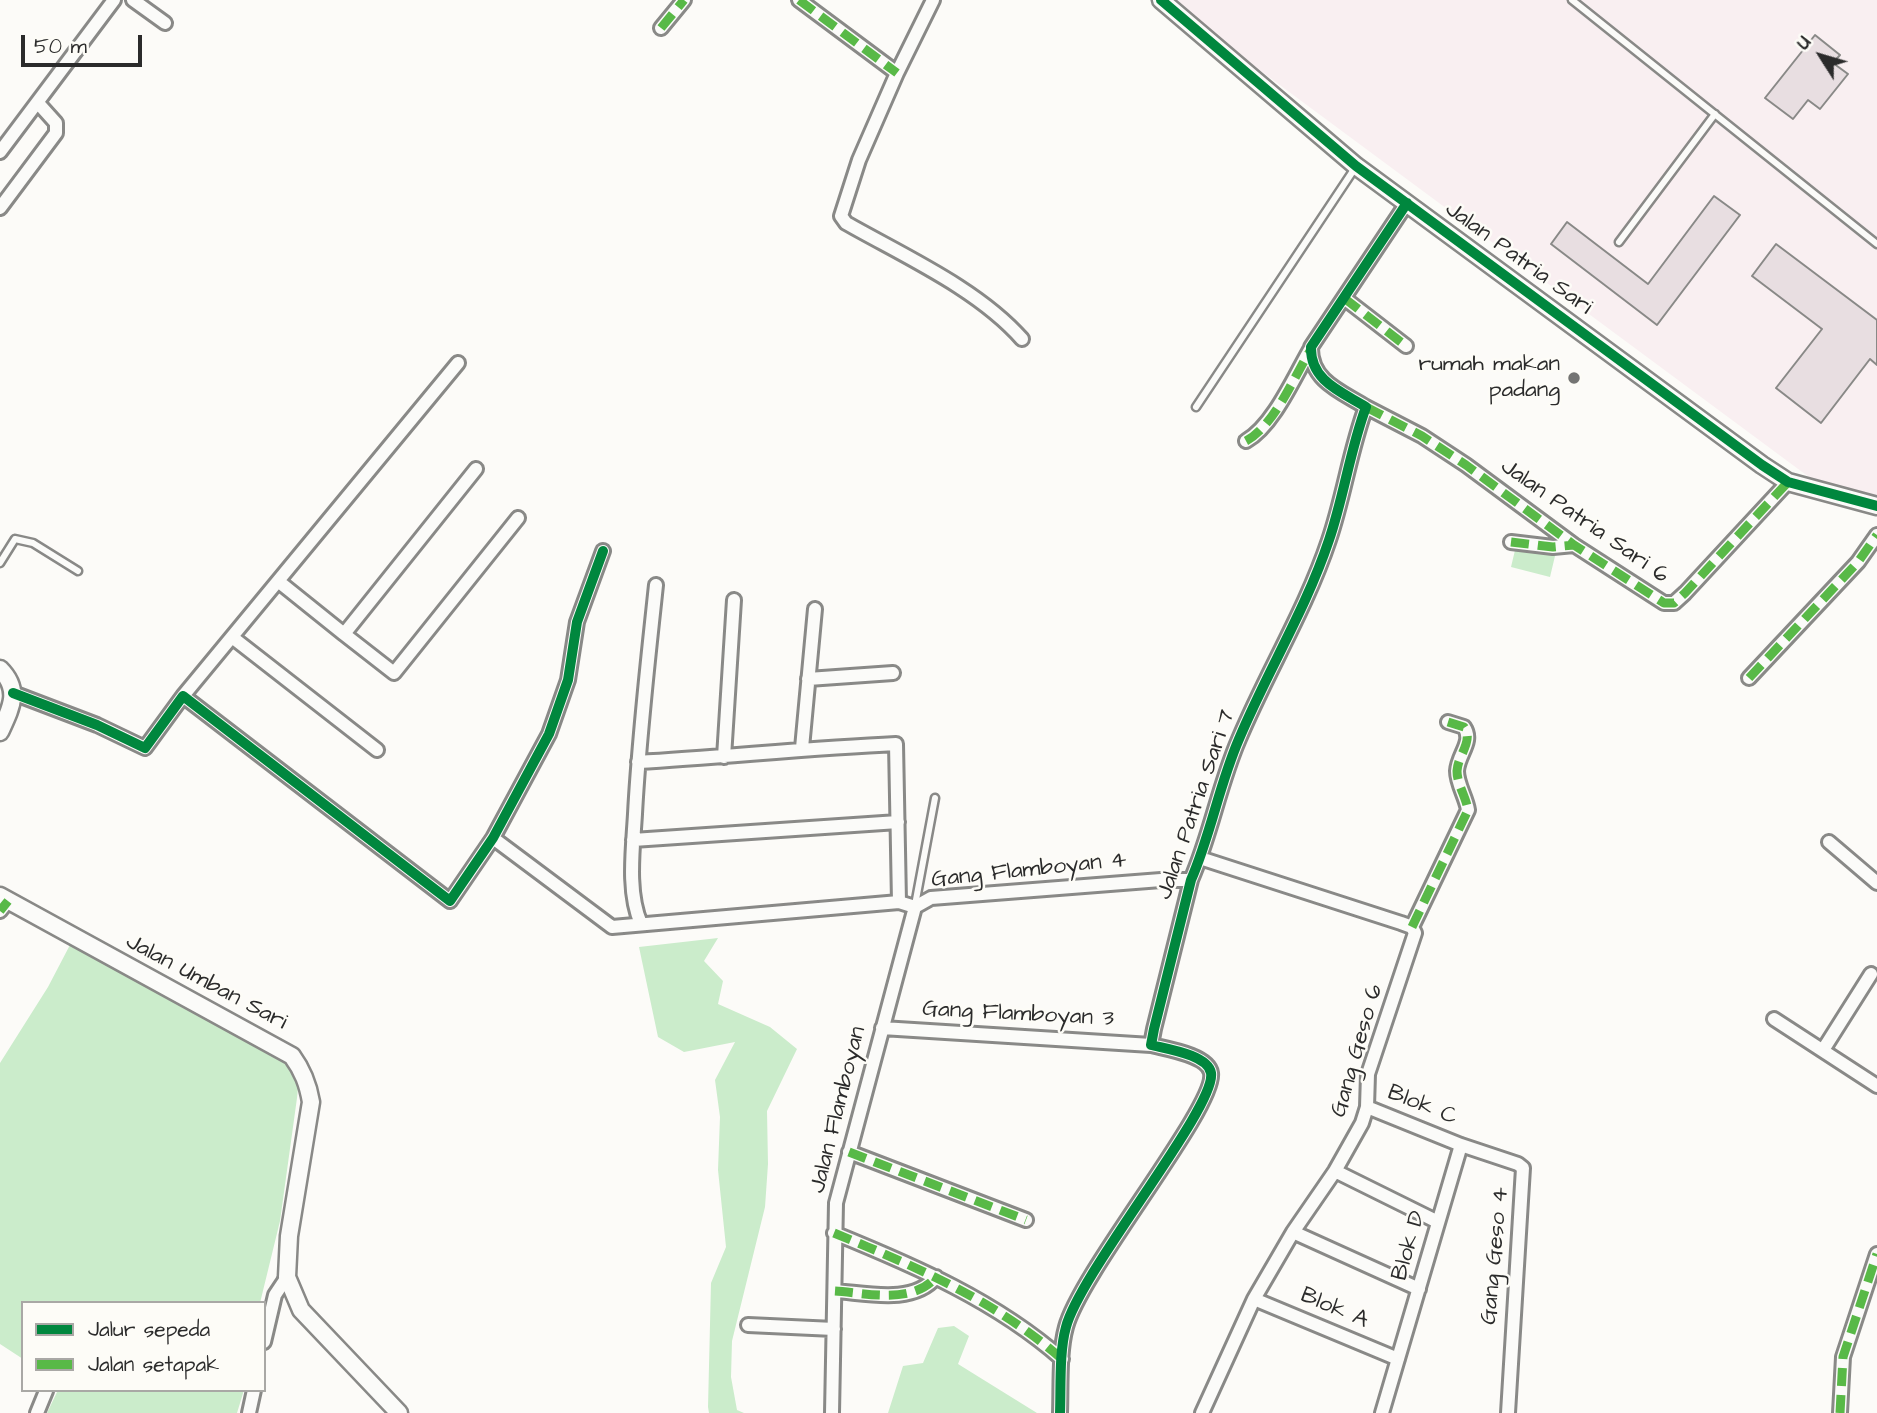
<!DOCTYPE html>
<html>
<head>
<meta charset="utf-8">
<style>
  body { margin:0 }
  #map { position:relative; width:1877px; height:1413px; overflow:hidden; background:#fcfbf8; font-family:"Architects Daughter",sans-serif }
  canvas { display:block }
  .legend { position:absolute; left:21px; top:1301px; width:245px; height:91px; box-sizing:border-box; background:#fdfcf7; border:2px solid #a9a8a5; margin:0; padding:9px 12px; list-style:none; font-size:21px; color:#2b2b2b }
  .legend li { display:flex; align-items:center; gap:14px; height:35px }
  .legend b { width:35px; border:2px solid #a9a8a5 }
  .north { position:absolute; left:1786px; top:21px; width:70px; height:70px; -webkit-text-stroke:5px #fdfcf7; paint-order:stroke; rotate:307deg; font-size:19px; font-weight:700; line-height:28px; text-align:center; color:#2b2b2b }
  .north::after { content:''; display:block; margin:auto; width:24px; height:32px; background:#2b2b2b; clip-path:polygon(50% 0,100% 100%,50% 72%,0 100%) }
  .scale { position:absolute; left:21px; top:35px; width:121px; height:32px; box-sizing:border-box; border:4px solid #2b2b2b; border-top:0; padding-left:9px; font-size:21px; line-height:24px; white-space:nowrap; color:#2b2b2b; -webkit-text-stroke:5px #fdfcf7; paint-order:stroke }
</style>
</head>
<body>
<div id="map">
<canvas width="1877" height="1413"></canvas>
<ul class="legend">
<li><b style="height:9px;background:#00873e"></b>Jalur sepeda</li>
<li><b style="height:9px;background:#58b947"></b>Jalan setapak</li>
</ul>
<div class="north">U</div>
<div class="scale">50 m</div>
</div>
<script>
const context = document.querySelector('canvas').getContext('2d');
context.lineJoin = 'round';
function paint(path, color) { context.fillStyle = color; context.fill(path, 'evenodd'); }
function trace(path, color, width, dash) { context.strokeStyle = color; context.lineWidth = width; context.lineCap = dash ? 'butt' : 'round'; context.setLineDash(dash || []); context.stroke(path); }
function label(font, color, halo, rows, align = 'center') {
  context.font = font + ' "Architects Daughter",sans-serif'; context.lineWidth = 5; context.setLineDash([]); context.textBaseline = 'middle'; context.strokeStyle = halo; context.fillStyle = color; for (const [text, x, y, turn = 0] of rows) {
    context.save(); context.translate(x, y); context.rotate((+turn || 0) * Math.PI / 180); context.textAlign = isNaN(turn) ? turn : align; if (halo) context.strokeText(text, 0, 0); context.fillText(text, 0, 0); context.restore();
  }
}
const built = new Path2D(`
  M1165,0h712v496l-64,-16z`);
const green = new Path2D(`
  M1516,546l39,10 -5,21 -39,-10z
  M718,938l-14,23 19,20 -5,23 52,23 27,22 -30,62 1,53 -3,43 -33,134 -1,36 6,33 7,3h-35l-1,-6 3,-124 15,-36 -8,-77 2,-53 -5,-37 20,-38 -51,10 -26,-15 -19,-90z
  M71,943l205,111 12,10 11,14 -2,20 -17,123 -20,82h-237v56l-23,-15v-281l48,-76z
  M954,1326l15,10 -11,28 79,49h-149l15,-47 20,-3 15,-35z
  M58,1390h186l-7,23h-190z`);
const building = new Path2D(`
  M1815,35l25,20 -7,8 15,11 -28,35 -12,-9 -15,19 -28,-21z
  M1714,196l26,19 -83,110 -106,-81 16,-22 81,62z
  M1776,244l101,76v45l-7,-6 -49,64 -45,-35 46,-59 -70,-53z`);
const service = new Path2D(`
  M1572,0l305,244
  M1619,242l96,-128
  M1196,407l159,-239
  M0,563l15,-24 18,4 45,28
  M915,905l20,-107`);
const minor = new Path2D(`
  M133,0l32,23
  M799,0l98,73
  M933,0l-36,73 -38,87 -18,56 5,7c58,33 132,66 176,116
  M661,28l23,-28
  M0,152l114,-152
  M0,208l56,-75v-10l-18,-20
  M1344,298l62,48
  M1366,407l56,29 44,29 108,80 90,58h10l11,-10 103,-111
  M1246,441c28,-16 49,-66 65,-93
  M1511,542l42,5 21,-2
  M278,581l66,53 132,-165
  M344,634l50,39 124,-155
  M232,637l145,113
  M1749,678l109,-116 19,-27
  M808,679l85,-6
  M13,693l84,32 48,23 38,-52 267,205 43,-63 56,-104 19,-54 9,-58 26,-71
  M183,696l275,-333
  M802,748l13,-139
  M724,757l10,-157
  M638,762c86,-5 172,-14 258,-18l3,158
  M493,838l119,89 287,-25 16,5
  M633,840l265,-18
  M1829,842l48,41
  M1200,858l201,65 11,4 3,6 -47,141 -1,33 -5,16 -27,48 -42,61 -39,67 -52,114
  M915,907l16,-9 230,-18h30
  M0,911l8,-10
  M641,924c-14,-32 -8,-75 -6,-110 4,-77 13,-153 21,-229
  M1412,927l56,-117c-2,-13 -11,-26 -11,-39 1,-17 17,-29 7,-44l-16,-5
  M1774,1019l103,67
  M882,1028l269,17
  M1823,1050l48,-76
  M1367,1107l94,38 57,19 5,4 -15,245
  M849,1152l177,68
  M1335,1171l103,51
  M1293,1232l126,57
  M834,1233c81,33 162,68 228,126
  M835,1291c31,2 78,14 101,-14
  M1254,1299l144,60
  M748,1325l86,4
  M264,1342l11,-47 12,-18
  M37,1413l9,-22
  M249,1413l5,-23
  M832,1413l4,-210 79,-296
  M1060,1413c1,-26 -1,-61 6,-86 15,-56 151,-221 145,-254 -3,-18 -44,-24 -60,-28l3,-16 37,-149c20,-46 28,-95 48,-141 28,-67 67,-130 90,-199 15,-44 21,-90 37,-133 -24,-15 -56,-26 -55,-60l96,-144
  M1382,1413l79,-268
  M1840,1413l3,-56 34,-103`);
const tertiary = new Path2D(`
  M1161,0l195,166 406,299 26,17 89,24
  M0,669c21,21 11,39 0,63
  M0,896l292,160c11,15 16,28 19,46l-22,134 -2,41 14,33 98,103`);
const quiet = new Path2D(`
  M799,0l98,73
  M661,28l23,-28
  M1344,298l62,48
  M1366,407l56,29 44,29 108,80 90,58h10l11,-10 103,-111
  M1246,441c28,-15 48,-64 64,-90
  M1511,542l42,5 21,-2
  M1749,678l109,-116 19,-27
  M0,911l8,-10
  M1412,927l56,-117c-2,-13 -11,-26 -11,-39 1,-17 17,-29 7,-44l-16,-5
  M849,1152l177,68
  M834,1233c81,33 162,68 228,126
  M835,1291c31,2 78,14 101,-14
  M1840,1413l3,-56 34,-103`);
const cycleway = new Path2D(`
  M1161,0l195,166 406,299 26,17 89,24
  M13,693l84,32 48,23 38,-52 267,205 43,-63 56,-104 19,-54 9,-58 26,-71
  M1060,1413c1,-26 -1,-61 6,-86 15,-56 151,-221 145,-254 -3,-18 -44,-24 -60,-28l3,-16 37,-149c20,-46 28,-95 48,-141 28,-67 67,-130 90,-199 15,-44 21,-90 37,-133 -24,-15 -56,-26 -55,-60l96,-144`);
const markers = [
  [1574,378,7,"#747473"]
];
const streetNames = [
  ["Jalan Patria Sari",1518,259,36],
  ["Jalan Patria Sari 6",1584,522,35],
  ["Jalan Patria Sari 7",1197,805,-71],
  ["Gang Flamboyan 4",1029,871,-6],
  ["Jalan Umban Sari",206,983,28],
  ["Gang Flamboyan 3",1018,1015,3],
  ["Gang Geso 6",1358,1051,-74],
  ["Blok C",1422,1106,22],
  ["Jalan Flamboyan",839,1110,-76],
  ["Blok D",1410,1246,-74],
  ["Gang Geso 4",1496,1256,-85],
  ["Blok A",1334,1309,23]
];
const poiNames = [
  ["rumah makan",1560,365],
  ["padang",1560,391]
];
paint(built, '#f9eff1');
paint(green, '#cbeccb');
paint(building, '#e8dee1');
trace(building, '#898987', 2);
trace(service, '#898987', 11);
trace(minor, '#898987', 18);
trace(tertiary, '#898987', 21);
trace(service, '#fbfbf9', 6);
trace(minor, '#fbfbf9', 12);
trace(tertiary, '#fbfbf9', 16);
trace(quiet, '#58b947', 9, [18, 9]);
trace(cycleway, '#00873e', 10);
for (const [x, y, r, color] of markers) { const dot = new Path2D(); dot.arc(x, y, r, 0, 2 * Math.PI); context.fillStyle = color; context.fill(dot); trace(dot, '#fdfcf7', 2.5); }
label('23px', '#2b2b2b', '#fdfcf7', streetNames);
label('23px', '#2b2b2b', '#fdfcf7', poiNames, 'right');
</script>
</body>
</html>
